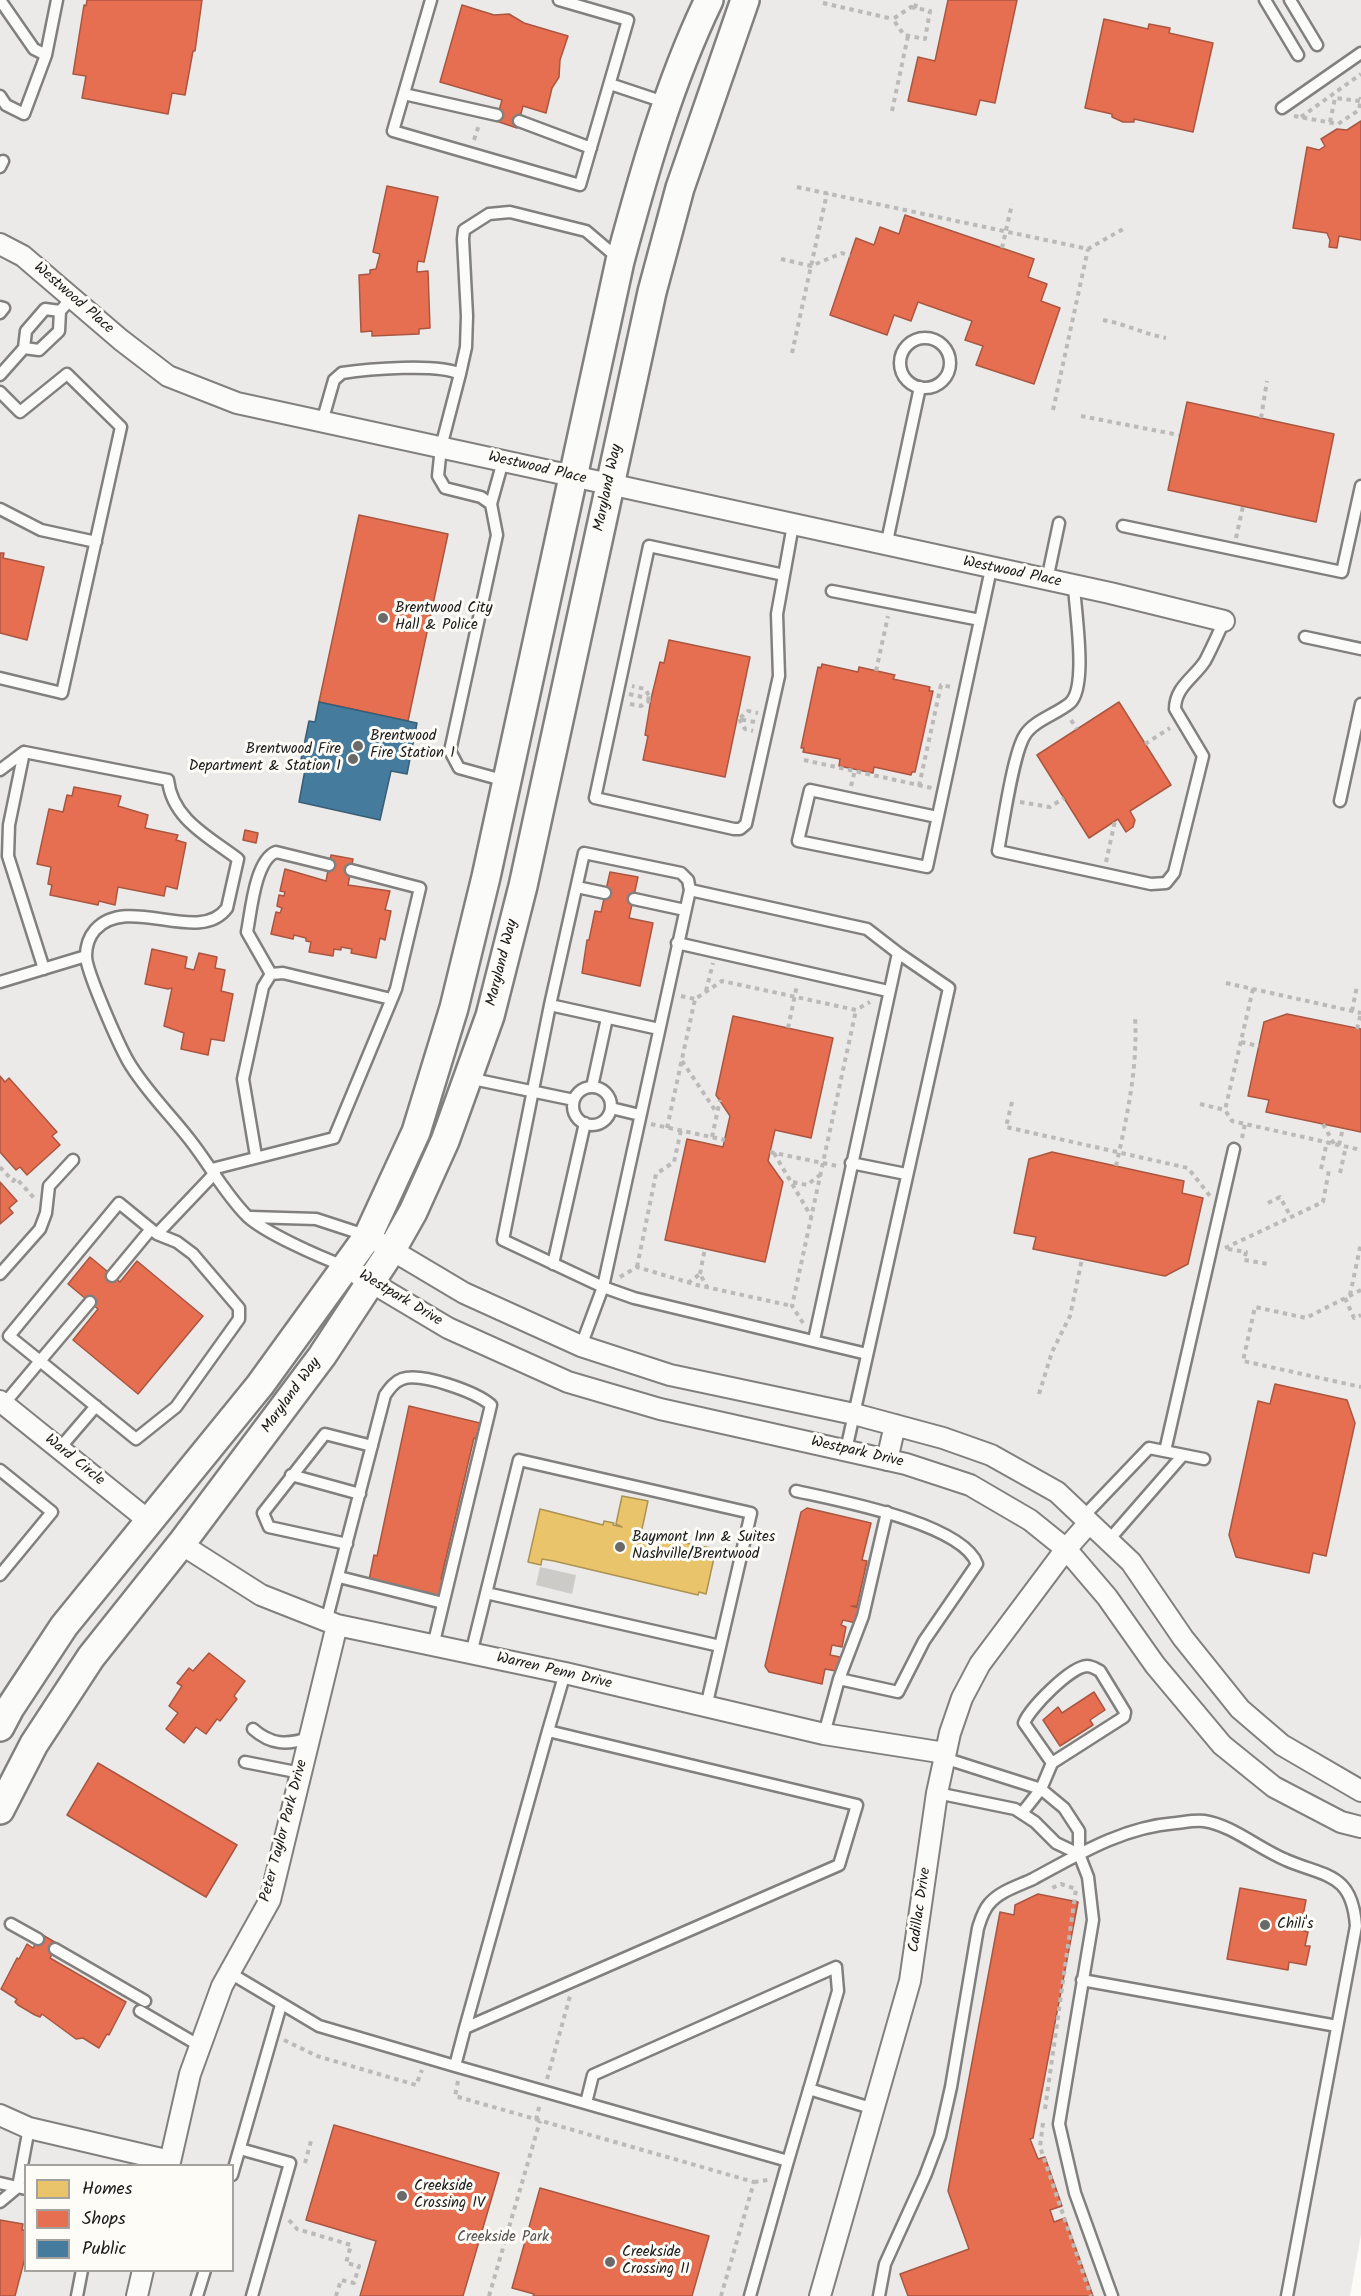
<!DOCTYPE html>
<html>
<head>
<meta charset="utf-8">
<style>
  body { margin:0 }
  #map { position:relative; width:1361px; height:2296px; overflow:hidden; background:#fcfbf8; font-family:Kalam,sans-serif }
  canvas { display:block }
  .legend { position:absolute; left:24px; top:2164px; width:210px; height:108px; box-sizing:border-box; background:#fdfcf7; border:2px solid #a3a29f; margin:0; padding:8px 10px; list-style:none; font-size:18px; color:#1c1c1c }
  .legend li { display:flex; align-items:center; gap:12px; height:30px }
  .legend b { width:30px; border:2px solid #a3a29f }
</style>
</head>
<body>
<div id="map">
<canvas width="1361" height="2296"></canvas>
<ul class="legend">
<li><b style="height:16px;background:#e9c46a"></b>Homes</li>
<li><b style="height:16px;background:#e76f51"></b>Shops</li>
<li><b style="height:16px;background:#457b9d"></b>Public</li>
</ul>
</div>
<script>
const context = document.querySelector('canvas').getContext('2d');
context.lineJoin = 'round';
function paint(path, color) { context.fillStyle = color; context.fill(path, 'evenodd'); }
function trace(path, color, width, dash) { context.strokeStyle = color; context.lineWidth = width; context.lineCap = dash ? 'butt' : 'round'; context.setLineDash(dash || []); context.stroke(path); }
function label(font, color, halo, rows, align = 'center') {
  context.font = font + ' Kalam,sans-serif'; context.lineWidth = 6; context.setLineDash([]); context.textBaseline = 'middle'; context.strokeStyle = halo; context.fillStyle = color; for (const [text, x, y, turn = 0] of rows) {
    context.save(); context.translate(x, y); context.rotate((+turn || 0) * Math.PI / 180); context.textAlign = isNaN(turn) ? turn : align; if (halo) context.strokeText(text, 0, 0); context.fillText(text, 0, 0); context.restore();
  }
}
const built = new Path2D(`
  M0,0h1361v2234l-11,62h-1350zM26,2166h206v104h-206z`);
const green = new Path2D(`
  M499,2173l41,15 -28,99 22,7 -1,2h-70z`);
const water = new Path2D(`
  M540,1567l36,8 -4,19 -36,-9z`);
const homes = new Path2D(`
  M622,1496l26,5 -6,28 -7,-1 -1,3 11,2 1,-2 9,2 -1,4 62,12 -10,45 -7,-2 -1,3 -144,-34 -12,-2 -1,6 -13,-3 12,-53 63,16 1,-4 10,2 -1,2 9,2 -6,-3z`);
const shops = new Path2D(`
  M87,0h115l-7,51h-2l-8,44 -13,-2 -4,21 -86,-16 4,-22 -13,-2 11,-69 2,1z
  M948,0h69l-22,103 -15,-3 -4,15 -68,-14 10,-44 17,4z
  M462,5l32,10 15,-1 15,9 44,13 -8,24 -1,17 -7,11 -6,25 -23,-7 -6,22 -21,-7 6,-21 -62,-18z
  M1104,19l44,10 1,-5 21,4 -1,5 44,10 -20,89 -59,-13v3h-11l-11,-5v-3l-27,-6z
  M1361,121v119l-22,-4 -2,12 -8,-1 1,-7 -3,-7 -34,-5 14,-81 12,3 6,-4 -4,-7 16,-10 10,1z
  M387,186l51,11 -14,65 -6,-1 -1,7v4l11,-1 2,57 -11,1v5l-47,2v-5l-11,1 -2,-57 11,-1v-4l6,-1 4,-15 -7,-2z
  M905,215l129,44 -6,18 19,7 -6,17 19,7 -26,76 -58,-19 7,-19 -18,-6 7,-19 -54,-19 -7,19 -17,-6 -7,20 -57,-20 26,-77 18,7 6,-18 19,7z
  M1187,402l147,32 -18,88 -148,-32z
  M359,515l89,19 -40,187 -89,-19z
  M0,553h4l-1,5 41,9 -17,73 -27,-7z
  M669,640l81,17 -25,120 -82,-17 5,-24 -3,-1 6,-36 9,-37 4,1z
  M822,664l36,8 1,-5 36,8 -2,4 37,8 -1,4h4l-18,81h-3l-1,3 -37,-8 -1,6 -34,-7 1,-7 -37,-7 1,-4h-3l17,-81 3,1z
  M1119,702l52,83 -41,26 5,9 -2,7 -7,5 -8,-13 -29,19 -52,-83z
  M74,787l47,9 -3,10 30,9 -3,13 33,7 -2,5 10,3 -9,46 -11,-3 -2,10 -46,-9 -3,18 -16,-4 -1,4 -48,-10 2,-10 -4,-1 3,-17 -14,-3 12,-55 14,3 4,-17 5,1z
  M245,830l13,3 -2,10 -13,-3z
  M331,855l22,4 -5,26 42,6 -5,19 6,1 -6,29 -5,-2 -4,20 -25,-5 1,-4 -11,-2v3l-7,-1 -1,7 -24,-4 2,-10 -5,-1v-3l-12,-3 -1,4 -22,-5 5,-22 4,1 2,-5 -5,-2 2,-11 5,1 1,-4 -5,-1 5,-22 41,12z
  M610,872l28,5 -9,41 24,5 -13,63 -58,-13 5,-33h2l6,-29 6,1z
  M152,949l35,8 -2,11 9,2 5,-17 18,4 -2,11 10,2 -4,21 12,3 -9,47 -13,-2 -3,16 -27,-6 3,-16 -20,-7 8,-38 -4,1 -23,-5z
  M1287,1014l74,15v103l-95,-20 3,-12 -21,-4 16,-74z
  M733,1016l100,22 -22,100 -36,-8 -7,31 15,21 -18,80 -100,-22 22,-101 36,8 7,-31 -14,-21z
  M0,1076l5,6 4,-4 48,54 -5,4 8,9 -33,30 -7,-8 -4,3 -16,-18z
  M1052,1152l132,29 -2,12 21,5 -15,66 -23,12 -132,-27 3,-12 -22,-4 15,-74z
  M0,1182l17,19 -8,7 4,5 -13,11z
  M90,1257l30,25 17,-21 66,55 -65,78 -65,-54 25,-31 -30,-25z
  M1275,1384l72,16 8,23 -29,133 -13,-3 -4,20 -73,-16 -7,-22 29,-134 12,3z
  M409,1406l71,17 -4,16 -2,-1 -33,141h3l-4,17 -71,-16 5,-25 3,1z
  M807,1508l64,15 -9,37 5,1 -10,45h-6l9,2 -4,15 -13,-3 -2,5 5,2 -4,20 -10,-2 -2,10 10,2 -4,14 -11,-2 -3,15 -53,-12 -4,-6 36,-154z
  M209,1653l36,28 -11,15 3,3 -17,22 -3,-2 -11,15 -10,-7 -12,16 -18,-14 12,-16 -9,-7 13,-20 -5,-3 12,-15 4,3z
  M1094,1692l11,18 -15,10 3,5 -33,21 -17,-26 15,-13 4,6z
  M98,1763l139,82 -31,52 -139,-82z
  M1240,1888l66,12 -4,21 -5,-1 -2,9 13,3 -3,14h5l-4,19 -17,-3 -1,8 -61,-11z
  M1038,1894l40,8 -45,236 -3,1 8,20 7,-2 17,49 -12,4 4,12 11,-4 28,78h-185l-8,-22 69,-25 -21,-58 52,-279 14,3 1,-10z
  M41,1934l17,10 -8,14 76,44 -17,33 -2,-1 -8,14 -16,-10 -7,1 -34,-25 -2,3 -5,-2 -17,-10 -3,-3 2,-3 -16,-10 16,-31 2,1 8,-15 6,4z
  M334,2125l165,48 -36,123h-103l16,-55 -70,-21z
  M540,2188l169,48 -17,60h-159l1,-2 -22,-6z
  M0,2220l23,4 -1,6h4v24l-11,42h-15z`);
const public = new Path2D(`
  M319,702l98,21 -10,51 -16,-3 -11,49 -81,-18 6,-32 -6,-1 10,-48 6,1z`);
const path = new Path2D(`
  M823,3l70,16
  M911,7l19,4 -5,28 -21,-4 -11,-16z
  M915,8l2,-8
  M892,111l16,-75
  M1294,116l44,8 21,-14 2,-13
  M1301,117l60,-43
  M1330,122l5,-24 25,3
  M474,140l5,-15
  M797,187l291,62 35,-20
  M1002,248l10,-44
  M781,259l30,7 31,-13 8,3
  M1103,320c23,4 41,14 63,18
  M792,353l35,-160
  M1053,410l35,-161
  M1081,416l98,19
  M1261,418l6,-37
  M1236,538l7,-32
  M876,671l12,-55
  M629,694l22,5 -6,-10 -13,-3
  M630,704l11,2 9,-6
  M739,719l6,10 8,2
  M1071,720l6,9
  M755,722l-16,-3 9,-8 10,2
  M1145,744l25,-16
  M804,760l128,28
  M851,786l4,-16
  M919,786l22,-101 10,2
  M1020,802l30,5 14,-9
  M1106,862l9,-41
  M1226,983l135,30
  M1253,989l-28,121 7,11 129,29
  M706,991l7,-28
  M681,996l14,3
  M1352,1011l5,-25
  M788,1028l9,-43
  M1357,1029l4,-16
  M1241,1042l18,4
  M682,1061l35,52
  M1012,1102l-6,25 182,41 22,28
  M1200,1104l25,6
  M651,1124l74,16
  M1323,1124l11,20
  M667,1128l28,-129 27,-18 134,29 14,-8
  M712,1137l8,-37
  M1242,1138l3,-14
  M1339,1145l4,-17
  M770,1152l67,14
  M774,1153l37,63
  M1116,1166c11,-49 22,-99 19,-149
  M0,1167l13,14 3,-3 18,20
  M1321,1169l6,-27
  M1340,1173l6,-27
  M793,1182l14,3 13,-10
  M1268,1203l12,-6 11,20
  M1225,1248l98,-46 6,-32
  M1228,1249l18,3 -2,8 24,4
  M637,1267l19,-93 18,-12 7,-32
  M700,1274l5,-26
  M620,1277l17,-10 60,18 95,21
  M688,1283l12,-9 7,13
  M1361,1290l-55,28 -51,-11 -12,54 118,26
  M1350,1295l11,-52
  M1345,1298l9,20 7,-3
  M803,1323l-11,-17 64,-296
  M1039,1394l13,-42 18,-36 12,-57
  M284,2040l33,16 99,29 6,-15
  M547,2079l23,-83
  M458,2081l-3,15 299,86 -33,114
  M1045,2109l31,-220 -15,-5 -9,4
  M536,2120l4,-17
  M1043,2123l-3,24 51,149
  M305,2163l6,-22
  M754,2182l14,-2
  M289,2220l8,9 54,16 -5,18 13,3 -5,17 -13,-3 -5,16
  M489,2296l51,-175`);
const service = new Path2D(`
  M0,0l34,49 12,6
  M431,0l-38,131 187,54 48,-165 -69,-20
  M1265,0l33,55
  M1290,0l27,45
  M610,84l57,19
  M404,94l93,21
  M0,96l6,9 18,9 22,-59 11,-55
  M1282,108l79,-55
  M519,121l72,27
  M0,167l3,-6
  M0,307l4,1 -4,5
  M60,311l-15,-2 -19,22 -2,17 15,2 20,-19 1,-20 12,-13
  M900 363a25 25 0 1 1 50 0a25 25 0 1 1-50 0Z
  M460,374l6,-27 1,-31 -4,-77 1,-9 25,-16 21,-2 76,19 33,28
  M0,375l24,-27
  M0,392l20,20 47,-38 54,53 -59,266 -62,-15
  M322,422l12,-42 8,-7c25,-4 97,-10 118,1l-19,73 -3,29 7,12 36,9 10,7 6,31 -47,216 9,17 47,13
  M491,504l12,-43
  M0,509l41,21 55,12
  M1123,526l219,46 19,-86
  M886,546l34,-159
  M784,575l-135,-29 -54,252 139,31h6l6,-5 33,-148 -2,-62 16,-89
  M1047,580l12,-57
  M1074,586c1,24 14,101 -4,117 -13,11 -37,18 -45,32 -12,18 -22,91 -27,116l153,33 15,-1 8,-10 29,-117 -28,-47c0,-22 19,-31 30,-48 7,-13 13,-27 19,-40
  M832,591l148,29
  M1305,637l56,12
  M24,752l-15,73 -1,31 36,113
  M0,770l24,-18 144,28c4,39 41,57 70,79l-11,49c-28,38 -99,-15 -132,22 -6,7 -9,17 -9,26 0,15 33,89 42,105 16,28 42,53 62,79 19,24 35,54 57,76 18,17 73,41 97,50
  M1340,801l21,-97
  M937,817l-127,-27 -12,51 129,26 64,-298
  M577,887l28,6
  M690,890l177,39 31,24 -84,387
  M634,899l51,11
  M677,943l211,48
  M271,974l12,-1 108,26
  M0,982l86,-26
  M550,1005l109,24
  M468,1078l106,22
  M592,1087l15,-69
  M573 1106a19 19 0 1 1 38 0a19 19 0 1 1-38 0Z
  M611,1108l29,7
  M256,1156l-13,-77 20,-92 8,-13 -24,-42c4,-20 8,-72 29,-80l53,13
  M851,1163l55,11
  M212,1169l122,-31 62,-149 24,-101 -69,-18
  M251,1217l65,2 52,17
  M157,1234l58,-61
  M553,1264l32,-141
  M0,1274l40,-45 6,-16 3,-27 24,-26
  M112,1276l39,-47
  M581,1346l22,-59 87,-397 -2,-10 -7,-7 -97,-20 -34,152 -47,235 100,47 31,11 233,56
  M4,1404l36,-43 96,78 40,-32 63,-88v-11l-46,-54 -16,-12 -20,-8 -38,-31 -110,133 31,25 50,-59
  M59,1449l37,-43
  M846,1450l103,-462 -51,-35
  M1165,1451l69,-302
  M0,1470l52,42 -52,63
  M291,1475l69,19
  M796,1491c40,9 166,32 181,73l-53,77 -26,51 -59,-13 -15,55
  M1083,1517l66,-69 55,11
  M1108,1541l75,-86
  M347,1544l-78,-17 -6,-14 62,-79 47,12
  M339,1577l104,26
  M486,1593l234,53
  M326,1622l59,-227c5,-7 9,-13 17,-16 19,-7 74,13 89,26l-58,241
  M471,1654l48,-194 232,53 -45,194
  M839,1679l24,-63 24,-104
  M253,1729c18,16 34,16 56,9
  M944,1758l97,31 23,19 15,23v23l9,23 5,43 -34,204 16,69 37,103
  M245,1762l56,11
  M937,1793l78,16 20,13 21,21 23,11
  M1022,1813l19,-24 11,-26 72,-46 1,-5 -25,-41c-4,-2 -8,-5 -13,-5 -17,1 -57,42 -63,57l28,40
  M11,1924l27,15
  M55,1949l90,52
  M230,1973l89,53 136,40 10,-38 374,-163 18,-60 -309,-74 17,-58
  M1082,1980l255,46
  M140,2011l60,35
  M465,2028l83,-297
  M455,2066l333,95 50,-170 -2,-24 -243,108 -7,28
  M809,2089l65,20
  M240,2149l50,14 -38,133
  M232,2175l49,-170
  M0,2183l26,6
  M0,2202l18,-15 11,-59
  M77,2296l5,-26
  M197,2296l8,-26
  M750,2296l38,-135
  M879,2296l6,-32 40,-88 15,-40 11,-49 27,-159c3,-9 5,-17 11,-24 11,-13 29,-18 44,-25 46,-25 90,-52 143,-56 9,-1 19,-3 28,-2 28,4 55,28 82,39 39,17 66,12 70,66l-69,370`);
const minor = new Path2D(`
  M0,244l23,12 98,84 47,36 69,27 873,190 114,28
  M380,1243l84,50 117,53 89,29 184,39 89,24 48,17 66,37 74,70 52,76 57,71 42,36 79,46
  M344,1266l104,62 120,54 92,27 246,55 64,21 60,35 36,29 41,48 48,68 67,80 52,42 67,35 20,5
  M0,1401l149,120
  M887,1460l8,-35
  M181,1544l80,51 76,30 228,48 259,61 121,19
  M0,2115l29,13 141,33
  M169,2166l21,-92 32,-88 48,-86 67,-275
  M137,2296l6,-26
  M820,2296l90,-315 27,-188 13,-60 12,-35 18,-34 86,-115 23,-26`);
const secondary = new Path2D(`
  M0,1727l10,-19 54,-82 196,-241 108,-149 48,-104 38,-124 32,-131 134,-616c24,-89 49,-178 89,-261
  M0,1810l34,-66 57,-87 90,-113 141,-188 69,-105 22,-39 32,-71 45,-125 33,-130 129,-594 28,-104 65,-188`);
const markers = [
  [383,618,6,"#6a6a69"],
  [358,746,6,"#6a6a69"],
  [353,759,6,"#6a6a69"],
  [620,1547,6,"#6a6a69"],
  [1265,1925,6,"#6a6a69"],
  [402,2196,6,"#6a6a69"],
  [610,2262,6,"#6a6a69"]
];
const streetNames = [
  ["Westwood Place",73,299,41],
  ["Westwood Place",537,469,13],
  ["Maryland Way",609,488,-78],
  ["Westwood Place",1012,573,12],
  ["Maryland Way",503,963,-76],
  ["Westpark Drive",400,1299,31],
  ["Maryland Way",292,1396,-54],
  ["Westpark Drive",857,1453,13],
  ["Ward Circle",74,1461,39],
  ["Warren Penn Drive",554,1672,13],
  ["Peter Taylor Park Drive",285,1831,-75],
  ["Cadillac Drive",921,1910,-82]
];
const poiNames = [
  ["Brentwood City",395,609],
  ["Hall & Police",395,626],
  ["Brentwood",370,737],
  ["Fire Station 1",370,754],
  ["Brentwood Fire",341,750,"right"],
  ["Department & Station 1",341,767,"right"],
  ["Baymont Inn & Suites",632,1538],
  ["Nashville/Brentwood",632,1555],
  ["Chili's",1277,1925],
  ["Creekside",414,2187],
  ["Crossing IV",414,2204],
  ["Creekside",622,2253],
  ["Crossing II",622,2270]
];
const parkNames = [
  ["Creekside Park",503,2238]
];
paint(built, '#ebeae8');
paint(green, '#edece8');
paint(water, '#cccbc7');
paint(homes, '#e9c46a');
trace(homes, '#ac9253', 1.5);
paint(shops, '#e76f51');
trace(shops, '#aa5641', 1.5);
paint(public, '#457b9d');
trace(public, '#395e76', 1.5);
trace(service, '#81807f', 15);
trace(minor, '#81807f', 24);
trace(secondary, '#81807f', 32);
trace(path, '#bbbab8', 4, [4.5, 4.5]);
trace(service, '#fbfbf9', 10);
trace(minor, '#fbfbf9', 20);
trace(secondary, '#fbfbf9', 27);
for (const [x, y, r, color] of markers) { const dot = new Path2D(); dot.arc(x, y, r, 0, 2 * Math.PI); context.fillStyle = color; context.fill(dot); trace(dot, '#fdfcf7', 2); }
label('15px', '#1c1c1c', '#fdfcf7', streetNames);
label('15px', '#1c1c1c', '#fdfcf7', poiNames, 'left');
label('15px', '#575655', '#fdfcf7', parkNames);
</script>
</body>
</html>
